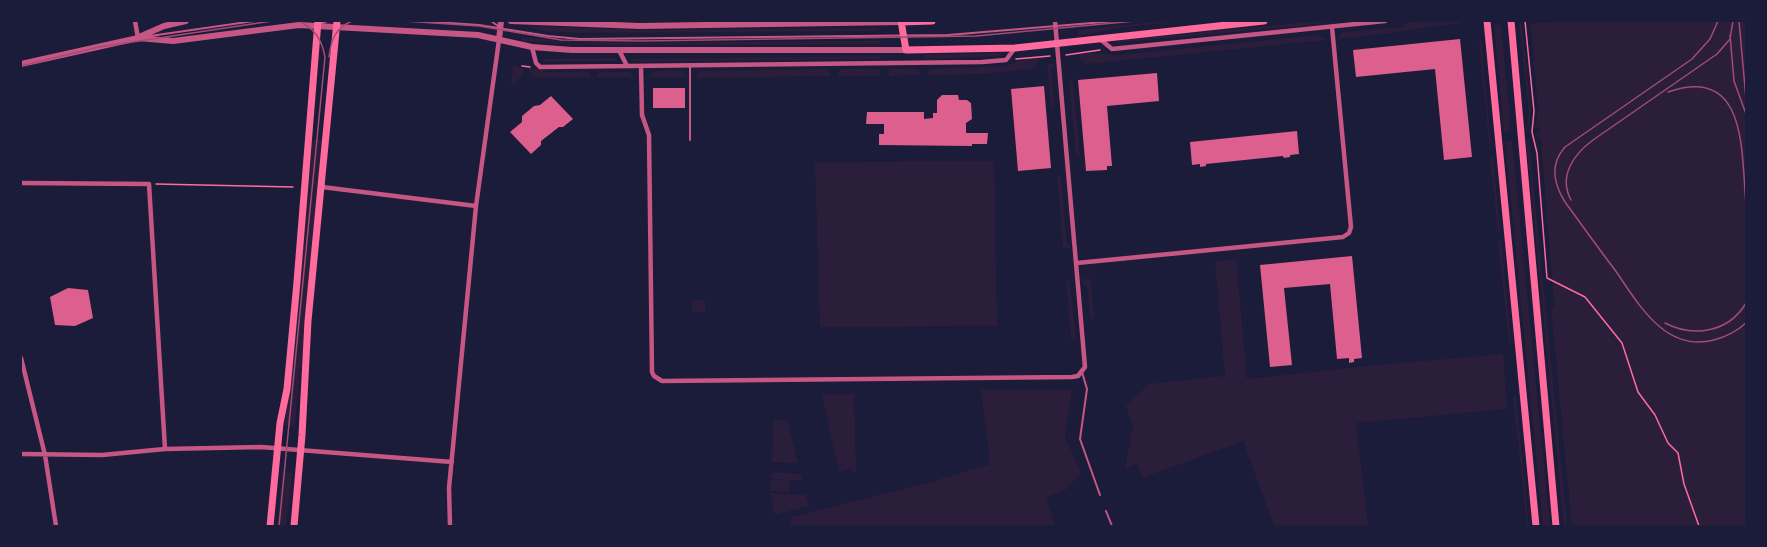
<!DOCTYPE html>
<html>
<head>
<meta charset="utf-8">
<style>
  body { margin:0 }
  #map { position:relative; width:1767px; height:547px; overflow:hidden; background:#1b1b3a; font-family:"Source Sans 3",sans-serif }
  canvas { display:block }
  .frame { position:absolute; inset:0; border:22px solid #1b1b3a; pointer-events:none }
</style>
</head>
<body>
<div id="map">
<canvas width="1767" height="547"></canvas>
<div class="frame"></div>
</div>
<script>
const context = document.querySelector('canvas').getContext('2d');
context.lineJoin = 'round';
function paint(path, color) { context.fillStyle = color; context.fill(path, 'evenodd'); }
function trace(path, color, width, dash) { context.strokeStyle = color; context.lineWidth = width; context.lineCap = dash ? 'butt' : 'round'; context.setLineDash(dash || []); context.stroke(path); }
const green = new Path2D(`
  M1165,21h18l-58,6 -47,9 -1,-6z
  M1320,21h31l-238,22 10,-3z
  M1410,21h51l1,2c-42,5 -82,12 -124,16l4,-7 60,-5z
  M1559,21h186l1,505h-174l-21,-218 3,-2 -13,-167 -6,-4 5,-3 -1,-6 -4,2 3,-17 -7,-87z
  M1519,23h3l9,88 -2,19 -3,1 3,-19z
  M1494,25h7l10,106 -7,1z
  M524,26l116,4 239,-2 1,3 -301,2 -35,-2z
  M1317,35l10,5 -240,24 -6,-3 -2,-7 12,-1 28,2z
  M521,37l54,6 305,-2v3l-275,1 -84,-4z
  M1479,40h2l10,104h-2z
  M1001,53v3l-77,3v-4z
  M880,56v3l-247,3 -3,-3z
  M616,58l1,3 -76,1 3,-3z
  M1038,58l-1,8 -6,3 -49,5 -54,1 2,-6 75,-3 17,-6z
  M1054,63v5l-3,1 4,37h-4l-4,-40 2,-2z
  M513,64l10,5 1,5 -13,14z
  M528,68l14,1 1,3h45l3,5 -54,1 -6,-4z
  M827,69l4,7 -135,2 3,-7z
  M841,69h39v7h-43z
  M889,69h29l3,6 -32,1z
  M655,71h27l4,6h-38z
  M599,72h30l6,5h-39z
  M1069,81h4l7,75h-4z
  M311,139l12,1 -21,228h-2l-5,58h-11l5,-34 11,-109z
  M1526,139h3l38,387h-3z
  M1505,141h7l38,385h-7z
  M1493,157l7,73 -2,2 -8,-74z
  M994,161l3,165 -177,1 -5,-165z
  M1057,176h4l6,68h3v4l-7,1z
  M1501,239l10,103h-2l-11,-102z
  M1236,259l11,120 130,-14 126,-11 4,55 -151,14 12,103h-94l-31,-85 -101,37 -5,-14 -12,5 8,-43 -7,-20 23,-22 76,-8 -10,-114z
  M1083,279h8l3,39 -4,1 -3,-33h-3z
  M1066,281h4l6,59h-5z
  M692,300h13l1,12h-14z
  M981,390h91l-7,46 16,37 -16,17 -19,7 9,29h-265l1,-9 140,-35 59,-18z
  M822,394h32l2,78 -3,1 -1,-5 -13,4z
  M1513,396h3l13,130h-2z
  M773,420h14l11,43 -26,-1z
  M282,472l11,1 -1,6 -6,47h-9z
  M772,472l28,2 2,6h-13v12l-19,-1 1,-11h17l-17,-1z
  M770,493l36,2 3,11 -34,9z`);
const building = new Path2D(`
  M1460,39l12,118 -28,3 -9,-91 -79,8 -3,-27z
  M1157,73l2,28 -52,5 5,60h-5v4l-21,1 -8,-91z
  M1044,86l7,82 -33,3 -7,-82z
  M653,88h32v20h-32z
  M942,95h16l1,5h8l4,3 1,16 -6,4v10h22l-1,11h-15v2l-93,-1v-11h5v-10h-18l1,-12h57v7l9,-1v-5h4v-13z
  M551,96l22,23 -10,8h-4l-18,14v4l-10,9 -21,-22 12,-10v-6l12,-10 6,-1z
  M1297,131l2,23 -9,1v2l-6,1 -1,-2 -77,8v2l-6,1v-3l-8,1 -2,-23z
  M1352,256l10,102 -8,1v3l-5,1v-5l-12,1 -7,-75 -46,4 8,77 -22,2 -10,-102z
  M68,288l20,2 5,28 -18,8 -20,-1 -5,-28z`);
const path = new Path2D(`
  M1525,21l9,90 -2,21 5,21 10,125 38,19 37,46 16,49 17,23 13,28 10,10 6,31 15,42
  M1066,55l34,-5
  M1016,59l34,-3
  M522,66l8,1
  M156,184l137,3`);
const service = new Path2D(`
  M420,21l59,4 69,11 32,3 368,-4 168,-14
  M491,21l7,5
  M320,24l7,-3
  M150,36l104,-15
  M690,66v74
  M1082,372l5,17 -7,50 20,56
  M1106,511l6,15`);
const minor = new Path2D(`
  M135,21l3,17
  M1100,39l12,10 273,-28
  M532,47l4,16 4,4 442,-5 24,-2 9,-12
  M619,50l8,16
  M641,66l1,49 7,20 3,237 2,4 8,5 410,-4 6,-1 7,-9 -30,-346
  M21,183l128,1 16,265
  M322,187l154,19
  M1077,263l266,-26 6,-4 2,-6 -19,-200
  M21,358l24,97 11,71
  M21,454l81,1 63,-6 96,-2 191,15
  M450,526l-1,-38 27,-282 23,-166`);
const tertiary = new Path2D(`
  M511,21l129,5 261,-4
  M139,37l25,-11 22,-5
  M499,40l2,-19
  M21,64l117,-26 35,3 126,-16 179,10 54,12 40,3h334`);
const secondary = new Path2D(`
  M901,21l5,29 109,-2 249,-27
  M1487,21l49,505
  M1511,21l45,505
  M901,22l31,-1
  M270,526l10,-103 7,-34 10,-107 21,-261
  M294,526l8,-91 6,-114 29,-300`);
const tram = new Path2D(`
  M404,21l75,5 82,14 81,1 334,-5 159,-15
  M1718,21l-8,18 -18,20 -127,88c-16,18 -11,37 0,55 17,23 33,46 50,68 23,33 50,83 99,70 11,-3 23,-9 32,-17
  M1739,21l7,78
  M1730,35l4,46 12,33
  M329,57c2,-17 6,-29 23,-36
  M21,66l78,-19 173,-26
  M1668,92c80,-28 73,61 78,112
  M1571,200c-13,-24 3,-46 22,-60l124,-86 13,-15 3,-18
  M1665,323c29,15 64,9 81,-20
  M279,526l46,-469c-3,-17 -10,-29 -27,-36`);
paint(green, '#2a1e3b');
paint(building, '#dd5f8e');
trace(path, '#ff6b9d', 1.5);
trace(service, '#c65784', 2);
trace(minor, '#c65784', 4.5);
trace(tertiary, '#c65784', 6);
trace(secondary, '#ff6b9d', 7);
trace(tram, '#a44b75', 1.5);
</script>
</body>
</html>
